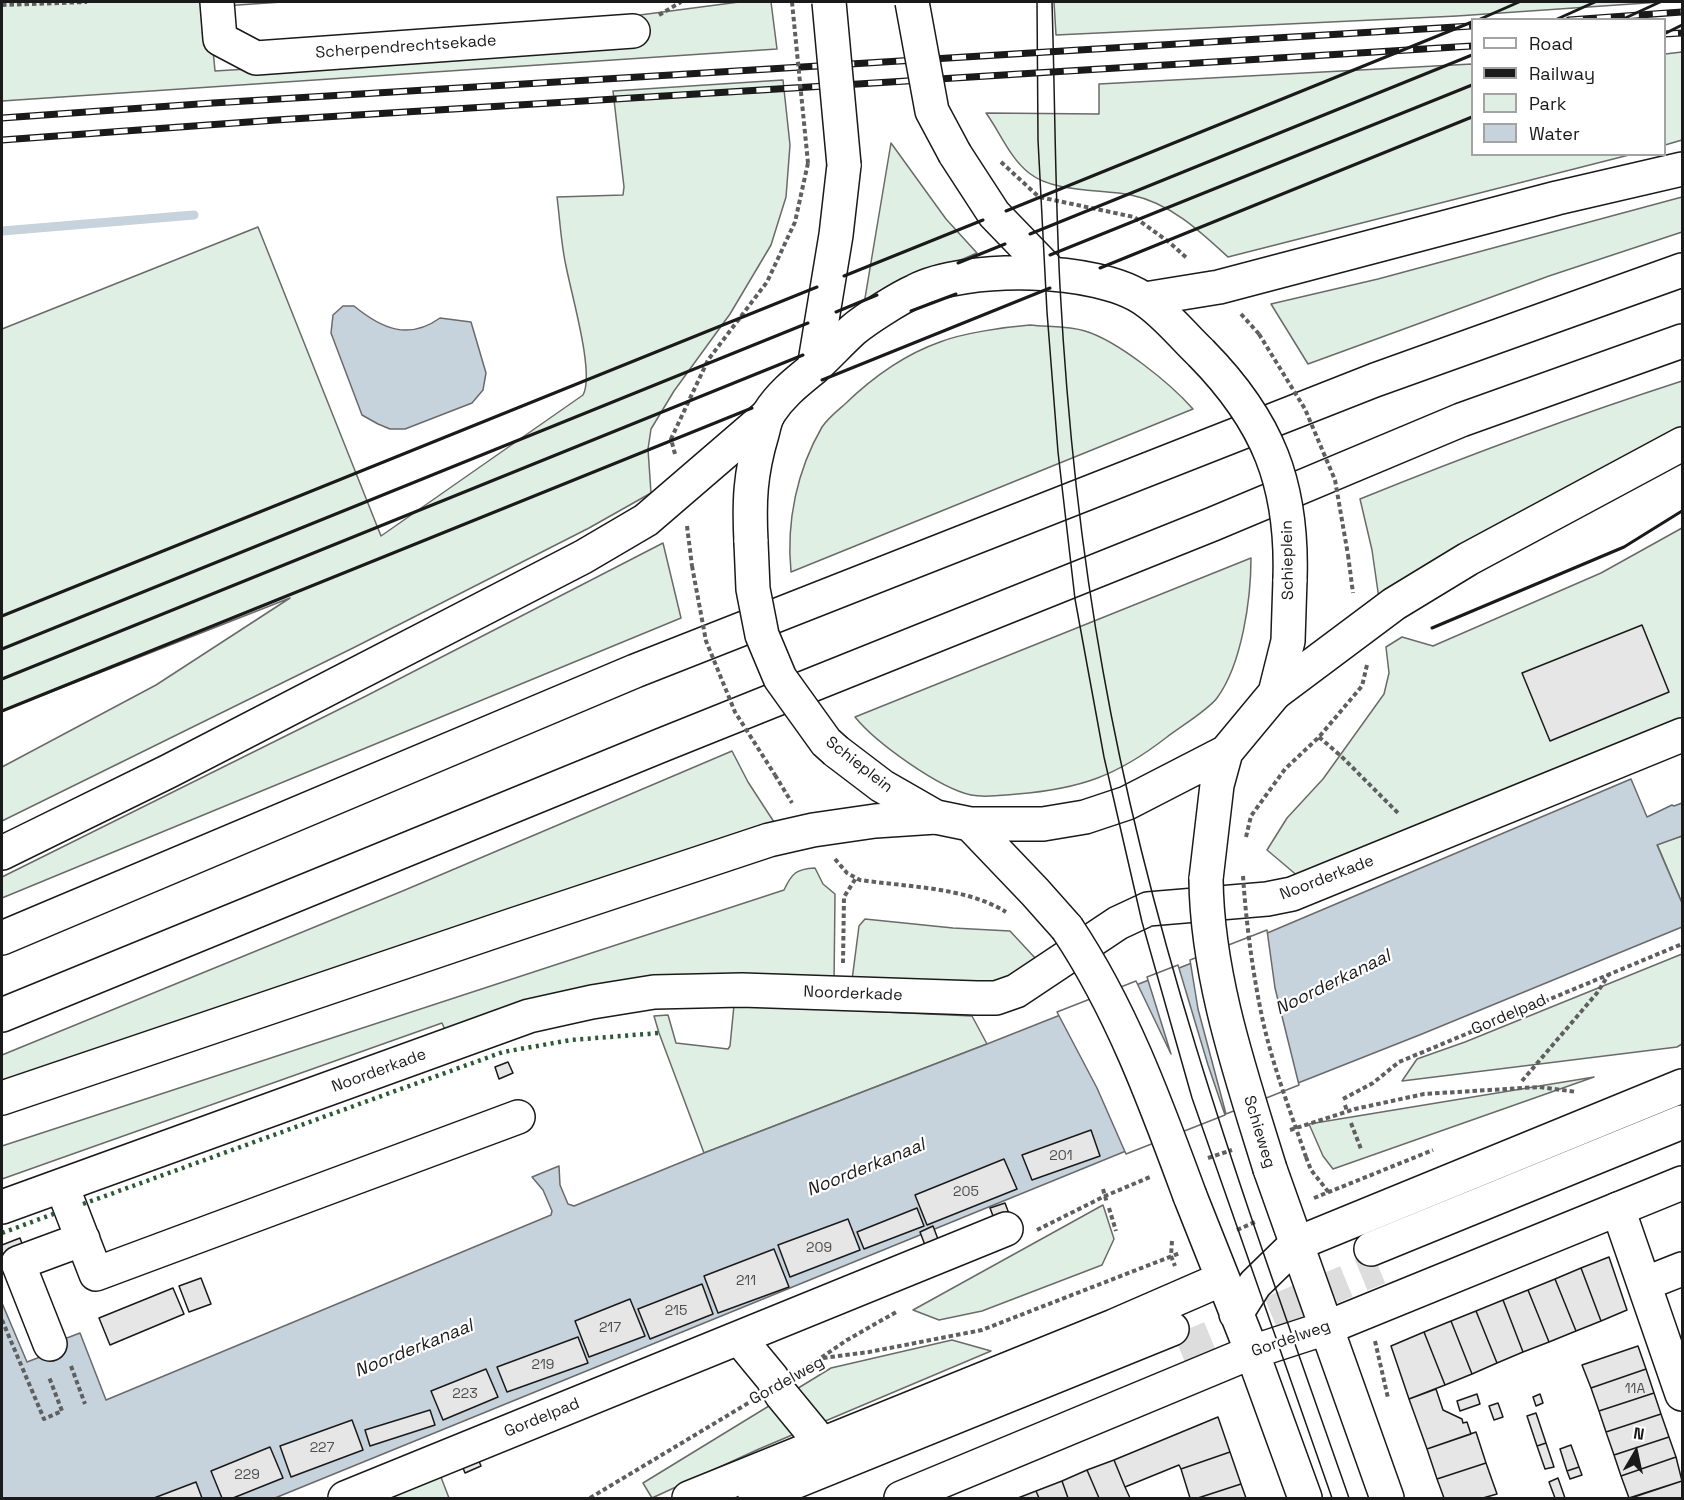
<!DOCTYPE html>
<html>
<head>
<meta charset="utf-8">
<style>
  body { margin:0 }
  #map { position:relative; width:1684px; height:1500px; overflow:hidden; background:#fff; font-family:"Space Grotesk",sans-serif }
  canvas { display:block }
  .frame { position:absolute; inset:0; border:3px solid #1a1a1a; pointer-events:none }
  .legend { position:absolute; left:1471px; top:18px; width:195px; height:138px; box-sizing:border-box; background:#fff; border:2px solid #a3a3a3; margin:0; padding:8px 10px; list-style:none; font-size:18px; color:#1a1a1a }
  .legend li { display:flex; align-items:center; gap:12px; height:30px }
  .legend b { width:30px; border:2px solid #a3a3a3 }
  .north { position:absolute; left:1606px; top:1422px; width:60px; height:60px; -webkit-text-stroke:4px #fff; paint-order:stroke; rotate:9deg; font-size:16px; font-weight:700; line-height:24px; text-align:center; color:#1a1a1a }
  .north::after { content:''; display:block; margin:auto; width:21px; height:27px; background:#1a1a1a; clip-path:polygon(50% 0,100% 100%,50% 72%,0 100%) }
</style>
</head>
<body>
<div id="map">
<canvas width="1684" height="1500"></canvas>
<div class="frame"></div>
<ul class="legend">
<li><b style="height:8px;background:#fff"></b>Road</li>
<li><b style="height:8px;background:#1a1a1a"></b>Railway</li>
<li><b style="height:16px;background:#e0efe3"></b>Park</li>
<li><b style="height:16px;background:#c6d2dc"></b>Water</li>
</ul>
<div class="north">N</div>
</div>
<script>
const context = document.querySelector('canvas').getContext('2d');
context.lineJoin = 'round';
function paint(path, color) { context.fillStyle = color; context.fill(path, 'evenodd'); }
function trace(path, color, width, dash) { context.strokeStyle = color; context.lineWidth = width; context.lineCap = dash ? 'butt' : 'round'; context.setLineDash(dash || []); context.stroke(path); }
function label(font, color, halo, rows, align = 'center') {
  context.font = font + ' "Space Grotesk",sans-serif'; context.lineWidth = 4.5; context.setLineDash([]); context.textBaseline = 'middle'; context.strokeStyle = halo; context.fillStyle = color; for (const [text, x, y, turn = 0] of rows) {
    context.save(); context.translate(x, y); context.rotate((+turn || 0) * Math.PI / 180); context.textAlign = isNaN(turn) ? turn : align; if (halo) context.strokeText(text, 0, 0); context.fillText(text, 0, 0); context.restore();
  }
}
const green = new Path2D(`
  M2,2h280l-73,5 6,64 403,-25 -1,-28 122,-16h32l6,47 -775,52z
  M1054,2h607l-204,14 -401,19z
  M1682,52v88l-17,5v-91z
  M1472,64v90l157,1 -401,102c-28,-26 -58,-54 -97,-62 -31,-6 -77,-2 -102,-22 -20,-16 -29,-41 -43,-60l113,1v-30z
  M783,80l7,65 -4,52 -15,48 -41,69 -56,77 -23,38 -3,20 3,44 -62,35 -236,120 -351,173v-54l154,-82 134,-87 -288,113v-382l256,-102 123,309 202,-141c12,-21 -12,-102 -17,-129 -5,-22 -6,-46 -9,-69l66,-2 1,-8 -11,-96z
  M891,143l55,76 31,34 -67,29 -47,28z
  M1682,197v35l-133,44 -241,88 -37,-60 107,-25z
  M1030,325c17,2 38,1 55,6 33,10 85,52 108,78l-402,163c-5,-50 6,-102 31,-145 6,-9 15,-16 23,-23 28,-27 58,-49 95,-62 23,-9 65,-15 90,-17z
  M1682,381v49l-302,176 -8,-56 -12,-51c106,-43 214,-83 322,-118z
  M1682,528v192l-383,157 -32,-27 20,-32 36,-39 61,-85 5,-21 -3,-26 16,-10 31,9 168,-73z
  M663,543l18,75 -679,280v-21l364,-181z
  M1251,558c0,41 -9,106 -34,140 -9,12 -37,29 -50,39 -50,39 -87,52 -150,57 -15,1 -31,4 -46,1 -32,-7 -95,-52 -116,-78z
  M732,751l16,31 26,40 -772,259v-26l403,-165z
  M1682,836v67l-25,-59z
  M815,868l8,16 12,10 -1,90 -388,48 -4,-9 -440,156v-33l782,-256c8,-17 12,-21 31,-22z
  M865,919l88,9 57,3 40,43 -34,13 -164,-7 7,-54z
  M1682,954v90l-5,3 -275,34 15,-22 48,-17z
  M734,1005l238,11 15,28 -283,109 -45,-120 -5,-17 14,-1 8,28 52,6 2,-3z
  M1594,1077l-261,92 -10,-13 -14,-32z
  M1103,1205l11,34 -12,26 -120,46 -43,9 -26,-10z
  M952,1340l39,11 -232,98 -107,49 -9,-15 188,-115z
  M439,1472l10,26h-76z`);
const water = new Path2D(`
  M343,306h11c27,22 54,35 86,12l31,4 15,51 -3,17 -11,13 -67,26h-15l-12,-5 -16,-9 -31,-82 2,-18z
  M1631,779l16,38 25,-12 2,1 8,-3v33l-25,9 25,58v24l-260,107 -296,117 -851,347h-273v-195l25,59 13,-5 -5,-15 24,-1 21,-8 26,67 445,-185 1,-4 -9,-21 -11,-13 27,-11 1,19 8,19 6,2 130,-53 283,-109 278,-110z`);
const pier = new Path2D(`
  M1267,930l8,58 24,97 -73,29 -28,-105 -8,-49z
  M1178,965l30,100 17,50 -99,39 -29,-66 -40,-76 79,-31 35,73 -24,-77z`);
const stream = new Path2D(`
  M2,231l192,-16`);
const building = new Path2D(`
  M1642,625l27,67 -119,49 -28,-68z
  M508,1062l5,11 -14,6 -4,-12z
  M1091,1130l9,26 -68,24 -10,-25z
  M1004,1159l13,30 -90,36 -12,-30z
  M1005,1203l6,16 -15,5 -6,-16z
  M917,1208l7,18 -60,23 -7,-17z
  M848,1219l12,31 -70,27 -12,-32z
  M933,1226l8,21 -13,6 -8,-21z
  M20,1238l4,11 -22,9v-13z
  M774,1249l15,38 -71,26 -14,-37z
  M1609,1257l18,53 -26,11 -20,-53z
  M1581,1268l20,53 -25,10 -21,-52z
  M201,1278l10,26 -22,8 -10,-26z
  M1555,1279l21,52 -27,11 -21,-52z
  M702,1284l11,30 -63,25 -12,-30z
  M173,1288l11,26 -74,31 -11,-27z
  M1528,1290l21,52 -26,10 -20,-52z
  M630,1299l15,37 -56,21 -14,-36z
  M1503,1300l20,52 -26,11 -21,-52z
  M1476,1311l21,52 -25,11 -21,-53z
  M1451,1321l21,53 -27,11 -21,-53z
  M1424,1332l21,53 -36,14 -18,-53z
  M578,1337l10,26 -81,29 -10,-25z
  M1638,1346l8,23 -55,19 -9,-23z
  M486,1369l12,28 -55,23 -12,-29z
  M1646,1369l8,24 -55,18 -8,-23z
  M1436,1389l7,21 19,9 1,4 4,-1 4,12 -44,15 -18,-50z
  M1654,1393l7,21 -55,18 -7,-21z
  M1477,1394l3,10 -20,7 -3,-10z
  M1540,1394l3,9 -7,3 -3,-9z
  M1498,1403l5,14 -9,3 -5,-14z
  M430,1410l5,15 -65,21 -5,-16z
  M1536,1413l10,30 -9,3 -10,-30z
  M1661,1414l8,23 -55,18 -8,-23z
  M1218,1417l12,35 -49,17 -2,-4 -54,22 -11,-27z
  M352,1420l11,30 -72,27 -11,-31z
  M1476,1432l10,31 -49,16 -10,-30z
  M1669,1437l7,20 -55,19 -7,-21z
  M1546,1443l8,24 -9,2 -8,-23z
  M1571,1445l8,22 -12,4 -7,-22z
  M270,1447l13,31 -50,20h-11l-11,-27z
  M1230,1452l11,32 -43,14h-8l-9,-29z
  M476,1454l5,12 -16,7 -5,-13z
  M1676,1457l6,24 -53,17 -8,-22z
  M1114,1460l11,27 5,11h-31l-12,-28z
  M1486,1463l11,31 -14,4h-39l-7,-19z
  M1579,1467l3,8 -12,4 -3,-8z
  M1087,1470l12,28h-31l-6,-17z
  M1558,1478l7,20h-10l-6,-16z
  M1062,1481l6,17h-29l-3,-7z
  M1682,1481v17h-51z
  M196,1482l6,16h-48z
  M1241,1484l5,14h-48z
  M1036,1491l3,7h-21z`);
const majorTunnel = new Path2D(`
  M1180,1350l199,-82`);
const path = new Path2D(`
  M2,5l85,-3
  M659,15l22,-13
  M1001,162l38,35 95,20 35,25 19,17
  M1241,314l18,20
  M675,454l-4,-15 37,-79 59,-78 28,-60 13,-59
  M687,526l5,40
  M1348,555l5,38
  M1319,737l22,19 59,59
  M775,775l17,28
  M1246,837l5,-21 34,-47 34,-32 43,-51 5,-21
  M835,859l12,14 13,7c47,7 106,7 146,32
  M843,963l1,-66 12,-19
  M1522,1081l75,-88 12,-19
  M1343,1099l30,-16 26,-21 283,-118
  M1345,1105l2,6
  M1351,1123l10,26
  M1290,1130l65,-21 69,-15 115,-7 38,5
  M1306,1157l5,13 19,24
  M1208,1158l24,-8
  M1103,1189l4,14
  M1314,1198l119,-48
  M1109,1208l7,23
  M1037,1230l68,-34 45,-19
  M1237,1230l18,-8
  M1172,1241l-1,15 4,10
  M2,1320l42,99 18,-8 -13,-34
  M1375,1341l13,57
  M823,1358l46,-6 113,-22 198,-77
  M71,1366l14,38
  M803,1370l44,-30 51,-29
  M590,1498l160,-96`);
const minor = new Path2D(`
  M217,2l3,37 36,19 377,-27
  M62,1186l34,88 422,-157
  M2,1207l527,-191 63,-14 62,-10 88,-2 235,8h19l20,-7 102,-68 30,-14 119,-10 25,-5 390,-159
  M1618,1209l64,185
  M1644,1284l38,-15
  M739,1338l33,40 9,16 32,39 6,12
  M50,1344l-32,-81 65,-24
  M345,1498l661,-269`);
const major = new Path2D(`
  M955,154l39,60 58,60
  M814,368l22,-133 8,-70
  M751,542c-2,-40 -1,-68 11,-108 2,-7 3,-15 7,-21 12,-19 28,-31 45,-45 13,-12 26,-26 39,-38 13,-11 46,-32 62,-39 50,-26 183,-25 230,9 21,14 38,36 56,53
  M836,751l46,35 54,31 34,7h73l42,-7 42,-14 99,-51 49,-59 13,-52 2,-62
  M970,824l65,68 32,36
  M1206,879l11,-94 9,-33
  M1270,1169l117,329
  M1190,1196l62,156 53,146
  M1371,1249l311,-127
  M1236,1314l19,-30 41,-40 386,-158
  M689,1498l425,-172 108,-47
  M755,1498l417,-169
  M901,1498l351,-146 74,-24 356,-145`);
const highway = new Path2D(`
  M1145,299l74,-12 338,-89 125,-29
  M1275,693l119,-89 74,-45 214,-115
  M2,853l167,-82 414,-214 63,-37 122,-105
  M2,938l633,-267 740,-291 307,-110
  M2,1015l660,-270 551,-221 248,-104 221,-79
  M2,1098l511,-173 256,-85 44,-10 62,-9 61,-4`);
const tram = new Path2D(`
  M1037,2l1,138 9,172 11,140 17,147 29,158 38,165 50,176 140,400
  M1052,2c3,95 3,190 8,285 7,129 20,257 43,384 50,284 151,555 246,827`);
const rail = new Path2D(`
  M1569,20l113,-8
  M1664,34l18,-1
  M2,118l211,-15 1259,-77
  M2,140l274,-20 1196,-74`);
const pathBridge = new Path2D(`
  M792,2l16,161
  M1259,334l46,75 30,71 13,75
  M692,566l14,75 29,71 40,63
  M1243,876c3,45 9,92 18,136 10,50 29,98 45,145`);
const majorBridge = new Path2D(`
  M829,2l15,163
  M912,2l20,109 23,43
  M1201,353c67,68 92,131 89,226
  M751,542l2,47 9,46 18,43 46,64 10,9
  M1206,879c1,98 35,196 64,290
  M1067,928c55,82 89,176 123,268`);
const hedge = new Path2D(`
  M83,1204l420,-152 68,-12 88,-7
  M2,1233l54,-20`);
const wall = new Path2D(`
  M1478,20l41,-18
  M1555,20l40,-18
  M1621,20l39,-18
  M1664,34l18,-9
  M1006,211l466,-189
  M1030,234l442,-179
  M1050,255l422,-170
  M958,263l47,-19
  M1100,268l372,-151
  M844,276l139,-56
  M911,311l45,-17
  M836,312l41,-17
  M822,380l228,-92
  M2,616l815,-329
  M1432,628l192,-81 58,-36
  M2,649l806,-326
  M2,679l801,-324
  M2,711l750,-303`);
const numberNames = [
  ["201",1061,1156],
  ["205",966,1192],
  ["209",819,1248],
  ["211",746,1281],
  ["215",676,1311],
  ["217",610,1328],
  ["219",543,1365],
  ["11A",1635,1389],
  ["223",465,1394],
  ["227",322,1448],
  ["229",247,1475]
];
const streetNames = [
  ["Scherpendrechtsekade",406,47,-4],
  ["Schieplein",1288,560,-91],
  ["Schieplein",859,765,38],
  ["Noorderkade",1327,878,-21],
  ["Noorderkade",853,994,2],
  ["Gordelpad",1509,1015,-23],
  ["Noorderkade",379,1071,-20],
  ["Schieweg",1259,1132,73],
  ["Gordelweg",1291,1339,-19],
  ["Gordelweg",787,1381,-29],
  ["Gordelpad",542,1418,-22]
];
const waterNames = [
  ["Noorderkanaal",1333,983,-26],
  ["Noorderkanaal",866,1168,-22],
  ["Noorderkanaal",414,1349,-22]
];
paint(green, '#e0efe3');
trace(green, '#6a6a6a', 1.5);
paint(water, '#c6d2dc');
trace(water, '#6a6a6a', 1.5);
paint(pier, '#fff');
trace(pier, '#6a6a6a', 1.5);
trace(stream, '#c6d2dc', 9);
paint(building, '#e6e6e6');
trace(building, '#1a1a1a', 1.5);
trace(majorTunnel, '#ddd', 33, [33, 16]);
trace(minor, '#1a1a1a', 36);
trace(major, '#1a1a1a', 36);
trace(highway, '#1a1a1a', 36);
trace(path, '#5f5f5f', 4, [4.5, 3]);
trace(minor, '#fff', 33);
trace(major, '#fff', 33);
trace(highway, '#fff', 33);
trace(tram, '#1a1a1a', 1.5);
trace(rail, '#1a1a1a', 7);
trace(rail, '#fff', 4.5, [14]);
trace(majorBridge, '#1a1a1a', 36, []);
trace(pathBridge, '#5f5f5f', 4, [4.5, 3]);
trace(majorBridge, '#fff', 33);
trace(hedge, '#2b5a34', 4.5, [3, 4.5]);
trace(wall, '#1a1a1a', 3);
label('14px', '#4d4d4d', null, numberNames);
label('16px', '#1a1a1a', '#fff', streetNames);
label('italic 18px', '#1a1a1a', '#fff', waterNames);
</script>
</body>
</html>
